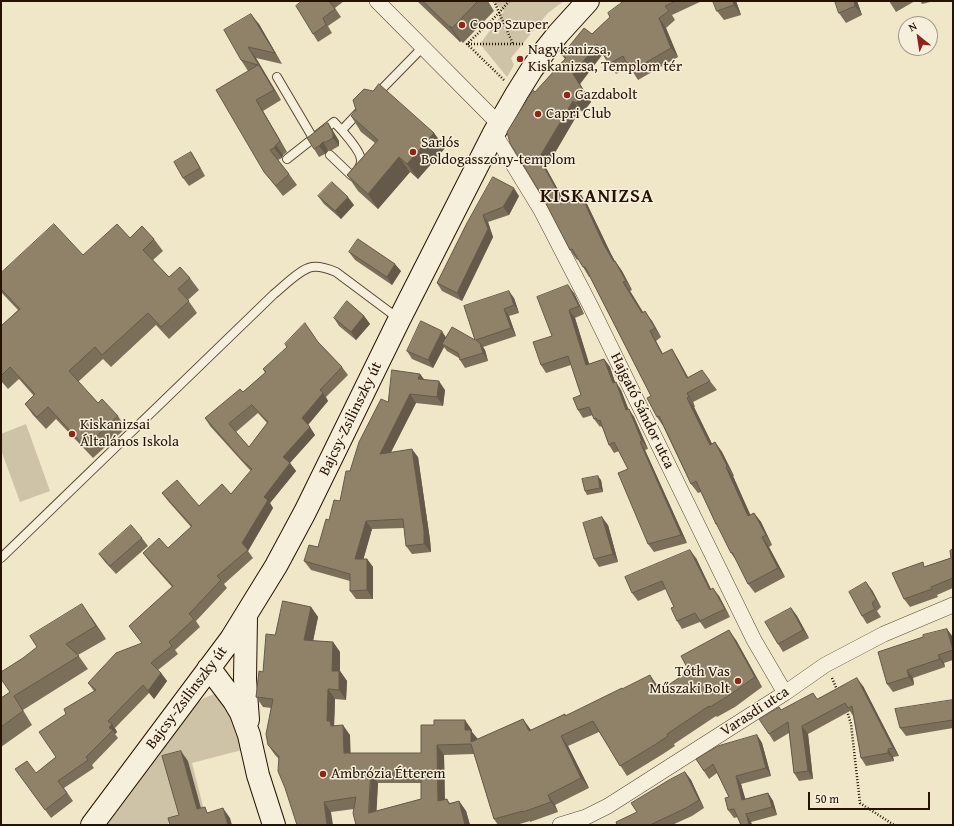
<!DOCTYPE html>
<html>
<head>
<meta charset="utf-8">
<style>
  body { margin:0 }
  #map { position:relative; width:954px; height:826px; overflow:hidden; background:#f0e7c9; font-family:"Gentium Book Plus",serif }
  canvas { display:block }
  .frame { position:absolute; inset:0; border:2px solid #271201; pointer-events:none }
  .north { position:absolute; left:898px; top:16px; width:40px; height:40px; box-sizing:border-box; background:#f5efdc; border:1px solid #a39784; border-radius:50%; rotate:330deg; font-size:11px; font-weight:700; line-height:16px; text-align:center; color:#271201 }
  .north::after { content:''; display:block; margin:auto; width:14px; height:18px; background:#8f2418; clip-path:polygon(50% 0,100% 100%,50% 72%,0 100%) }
  .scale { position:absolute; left:808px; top:792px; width:122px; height:18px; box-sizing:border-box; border:2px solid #271201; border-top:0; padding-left:5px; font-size:12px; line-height:14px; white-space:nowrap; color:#271201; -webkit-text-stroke:3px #f5efdc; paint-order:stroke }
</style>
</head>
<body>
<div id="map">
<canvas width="954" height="826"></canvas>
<div class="frame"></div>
<div class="north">N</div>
<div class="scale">50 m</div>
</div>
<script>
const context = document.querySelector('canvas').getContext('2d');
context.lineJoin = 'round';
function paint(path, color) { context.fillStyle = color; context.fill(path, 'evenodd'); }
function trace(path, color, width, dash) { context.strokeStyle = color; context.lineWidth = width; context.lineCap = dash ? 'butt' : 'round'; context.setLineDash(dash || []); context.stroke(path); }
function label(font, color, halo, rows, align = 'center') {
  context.font = font + ' "Gentium Book Plus",serif'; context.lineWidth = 3; context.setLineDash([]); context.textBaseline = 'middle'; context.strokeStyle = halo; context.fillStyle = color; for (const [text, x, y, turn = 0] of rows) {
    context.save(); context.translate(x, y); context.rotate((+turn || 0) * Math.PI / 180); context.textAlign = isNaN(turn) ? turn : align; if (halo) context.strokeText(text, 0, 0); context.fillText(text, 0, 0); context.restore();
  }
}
const green = new Path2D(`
  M492,1h72l-16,12 -37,45 3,7 -7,12 -27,-33 24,-33z
  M26,424l24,67 -30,11 -19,-52v-16z
  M217,693l20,30 5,27 -50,13 13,51 -37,9v2h-64l89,-119 11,-8z`);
const path = new Path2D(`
  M494,1l19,43
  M468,44h56
  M504,80l-37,-36 32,-31 10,-12
  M832,678l6,14
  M847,711l4,13 9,79 34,22`);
const lane = new Path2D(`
  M277,77l36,61
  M376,95l47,-48
  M342,130l17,-18
  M287,159l47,-37c7,7 27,29 27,38 1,7 -5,12 -9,16l-22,-21
  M1,558l273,-264c10,-8 26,-25 38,-27 8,-1 17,2 24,5l63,47`);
const street = new Path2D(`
  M377,1l122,123
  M494,133l47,77 50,97 163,333 31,53
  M560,825l26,-8 22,-11 177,-113 40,-28 59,-31 69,-29`);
const secondary = new Path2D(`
  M246,617l-1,62 3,41
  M208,669l5,4 21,28 7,12 8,22 9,40 16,50
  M92,825l139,-186 45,-73 29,-54 94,-192 95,-187 23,-40 15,-24 14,-20 12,-15 30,-33`);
const wall = new Path2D(`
  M302,1h42l-9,7 6,9 -13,9 4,7 -14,9 -5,-8z
  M417,1h71l6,10 -31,32 -2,-2 -1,1z
  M624,1h78l-30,14 3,5 -9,8 12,29 -40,23 -9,-14 -13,8 -13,-20 -23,30 11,18 -8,10 -3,-2 -34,58 19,35 22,1 24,50 4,7 7,10 10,19 -2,1 13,21 9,9 9,16 -5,4 7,13 9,-5 6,10 10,18 22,4 7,9 -24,12 2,5h-1l18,37 3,-2 7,10 12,24h-1l17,39 4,-2 7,9 11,23 -3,2 16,30 -30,16 -7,-9 -12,-24 -5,-7 -12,-25 -3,-4 -15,-32 -3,1 -7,-9 -28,-58 -6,-9 -6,-21 -61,-119h-1l-6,-10 -5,-8 -1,1 -7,-10 -28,-54 -7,-104 30,-33 -3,-4 30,-21 18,-17z
  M713,1h23l5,14 -17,5 -7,-9z
  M835,1h22l5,14 -16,8 -7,-10z
  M889,1h26l-19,11z
  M920,1h14l-12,3z
  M259,24l23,40 -26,-6 25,42 -18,11 24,41 -4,3 -1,3 -4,2 11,14 8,11 -14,11 -11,-14 -8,-10 -16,-101 -7,-11z
  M351,116l83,17 11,15 -27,31 -8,-7 -32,37 -20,-18 -11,-16 28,-32 -14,-11z
  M328,123l5,8 6,10v5l-7,4h-4l-3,4 -6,3 -5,-8z
  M191,152l5,8 9,16 -16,10 -6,-8z
  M318,196l36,9 -13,14 -17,-15z
  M519,196l-10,19 -21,7 5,15 -31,64 -20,-10 -5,-8 30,-60z
  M130,238l24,1 9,12 -10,9 16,17 21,1 9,12 -11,10 9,13 -28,26 -13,-14 -45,42 -8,-8 -25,23 20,21 20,13 8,12 -33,30 -37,-39 -10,10 -13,-14 -8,-11 9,-8 -15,-17 -11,10 -7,-8v-55l17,-16 -17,-18v-19l82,-18z
  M349,252l52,19 -9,14 -37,-25z
  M574,293l10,21 -9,4 14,46 15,-5 6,8 5,15 6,8 7,19 6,8 14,32 -3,1 42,93 -33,9 -6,-8 -20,-75 -9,-18 -5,2 -5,-8 -6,-16 -2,-3 -1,1 -6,-8 -1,-4 -10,3 -5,-8 3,-15 -10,-30 -25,8 -5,-8 11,-29z
  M514,298l5,15 -10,3 7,20 -33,11 2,3 3,11 -23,7 -5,-8 -1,-2 -12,-7 -3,-4 -11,21 -21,-9 -5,-8 39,-14 29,3z
  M364,316l6,8 -14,16 -17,-14 -5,-8z
  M318,342l24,25 6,8 -22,22 2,4 -20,24 7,10 -25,28 6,8 -26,32 3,5 -25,43 5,7 -29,26 3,4 -31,33 4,6 -25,23 3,4 -20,16 3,3 6,8 -13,18 -5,-6 -34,35 2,4 -2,2 3,4 -26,27 2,3 -30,20 9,13 -22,17 -30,-41 15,-4 20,-16 10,-43 28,-23 -6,-8 54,-40 -13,-17 43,-39 -23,-26 -6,-8 25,-5 23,-21 -23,-26 -6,-8 37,13 32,-12 20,-23 -4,-4 -37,-41 -5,-8 38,-26 22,-19 -2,-4zM258,413l9,10 -18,24 -13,-15z
  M420,374l4,5 21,11 -2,16 -27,-3 -25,49 27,5 12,83 1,12 -19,2 -6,-8 -2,-18 -32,1 -9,30h4l6,8v32h-17l-6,-8v-10l-39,-11 -7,-9 14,-14 11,-27 11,-19 10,-30 38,-69z
  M601,480l2,12 -16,3 -2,-4z
  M608,525l10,37 -19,5 -5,-8z
  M142,538l6,8 -32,28 -11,-12 -6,-8z
  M953,549v39l-16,7 1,2 -28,10 -6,-8 22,-33 25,-8z
  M696,558l15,31 8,7 11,21 -25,12 -5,-7 -18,7 -5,-8 -3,-14 -8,-18 -28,12 -6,-8z
  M872,590l9,17 -4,4 4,6 -14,7 -5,-8z
  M311,607l7,10 -5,24 20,1 7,10v19l7,10 -1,19 -11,-1 -1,27 16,9v18h71v-28l51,5v2l6,7 45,-20 8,11 34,-16 1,2 57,-27 34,-4 3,6 76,-51 26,47 -27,20 -18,10 -1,-1 -42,28 1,2 -12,8 -36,22 -28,-44 -31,14 21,42 -34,17 3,7 -28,10v-1l-14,4h-18l-4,-6 -20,-65 -30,1 1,44 5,4 9,-2 7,10 4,14 -116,-16 -23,3 -56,-57 -7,-10 3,-37 -8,-1 -7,-10 7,-25 12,-37zM378,783h43v16l-45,12z
  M791,608l6,8 12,22 -26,14 -5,-8z
  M91,617l15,22 -28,16 10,14 -65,41 9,15 -31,22v-49l9,-6z
  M947,629l6,9v22l-9,3 1,4 -32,11 1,7 -21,7 -6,-8 36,-47z
  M863,686l36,70 -6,1 1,4 -28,5 -5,-8 -8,-42 -3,-5 -42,23 5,45 -14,2 -5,-8 -5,-40 -15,9 -5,-8 12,-24 36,-11z
  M953,700v28l-47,8 -6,-8z
  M757,735l5,8 9,33 -30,8 4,15 23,-6 5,8 4,14 -26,7 1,3h-11l-3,-8 -4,1 -6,-8 1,-13 -12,-24 -8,6 -13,-20z
  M685,772l6,8 13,28 -12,8 -20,9h-55l20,-13z`);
const shadedWall = new Path2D(`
  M733,1h3l5,14 -7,-10z
  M854,1h3l5,14 -7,-9z
  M251,14l8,10 23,40 -7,-11z
  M659,18l7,10 12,29 -7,-9z
  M449,26h1l11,15 -1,1z
  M597,44l6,9 -23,31 11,18 -8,10 -7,-9 -3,-29z
  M248,47l8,11 25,42 -7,-10z
  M256,100l7,11 24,41 -7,-11z
  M573,101l7,9 -34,58 25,45 -7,-10 -25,-45z
  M328,123l5,8 6,10v5l-6,-8z
  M434,133l11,15 -27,31 -11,-15z
  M323,142l5,8 -3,4 -6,-8z
  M276,145l7,10 -1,3 -8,-10z
  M191,152l5,8 9,16 -5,-8z
  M399,157l11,15 -32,37 -10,-15z
  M514,188l5,8 -10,19 -6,-8z
  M581,195l6,9 24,50 8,15 -4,-8 7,10 10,19 -6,-9 -22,-36z
  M348,197l6,8 -13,14 -6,-8z
  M483,215l5,7 5,15 -31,64 -5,-8z
  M395,264l6,7 -9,14 -5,-8z
  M623,282l7,9 19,31 -7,-9z
  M568,285l6,8 10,21 -5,-8z
  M509,291l5,7 5,15 -5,-8z
  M504,309l5,7 7,20 -5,-8z
  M569,310l6,8 17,55 -6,-8z
  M645,311l7,10 9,16 -6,-9z
  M364,316l6,8 -14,16 -5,-8z
  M442,331l5,8 -5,5 2,3 -11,21 -5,-8z
  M650,331l6,10 12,23 -6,-10z
  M480,343l5,7 3,11 -5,-8z
  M672,349l6,10 15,28 -6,-9z
  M604,359l6,8 8,24 -5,-8z
  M420,374l6,9 -8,-4z
  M439,381l6,9 -2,16 -6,-9z
  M616,382l5,8 11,28 -6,-8z
  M323,393l5,8 -21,25 -5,-8z
  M687,393l6,9 2,5 -6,-10z
  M410,394l6,9 -30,59 -6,-8z
  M687,398l7,9 23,47 -7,-9z
  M629,409l5,8 14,32 -6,-8z
  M310,427l5,8 -27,30 -5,-8z
  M640,442l5,8 42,93 -6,-8z
  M715,442l7,10 12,24 -7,-10z
  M412,449l6,8 12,83 1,12 -7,-8z
  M290,463l6,8 -26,32 3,5 -25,43 -6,-8 22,-46z
  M726,467l7,9 22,49 -7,-9z
  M598,476l3,4 2,12 -3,-4z
  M754,513l7,9 11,23 -6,-10z
  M602,517l6,8 10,37 -5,-8z
  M366,521l6,8 -11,39 -6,-9z
  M762,537l7,10 16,30 -7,-9z
  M690,550l6,8 19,40 -5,-8z
  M367,559l6,8v32l-6,-9z
  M866,582l6,8 9,17 -5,-8z
  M713,588l6,8 11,21 -5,-8z
  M82,604l9,13 15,22 -10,-13z
  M311,607l7,10 -7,34 -7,-11z
  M791,608l6,8 12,22 -6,-8z
  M947,629l6,8v13z
  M729,630l7,10 26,47 -7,-10z
  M333,642l7,10v19l7,10 -1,19 -7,-10 -7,-19z
  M938,655l6,8 1,4 -5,-8z
  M907,670l6,8 1,7 -5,-8z
  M161,673l6,8 -13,18 -6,-8z
  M650,675l7,10 8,17 -7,-10z
  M857,678l6,8 36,70 -6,-8z
  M328,689l7,10 -1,28 4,9 -11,-15z
  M523,719l7,10 6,12 -7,-10z
  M465,720l7,10v2l6,8 -7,2 -6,-12z
  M112,724l5,8 -2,2 -2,-4 -4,-2z
  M343,725l7,10 1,28 -7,-10z
  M802,726l6,8 5,45 -5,-8z
  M757,735l5,8 9,33 -5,-8z
  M561,736l7,10 21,42 -8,-10z
  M437,745l7,10 1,57 -7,-11z
  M888,749l5,8 1,4 -6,-8z
  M181,751l7,10 16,58 -7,-10z
  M685,772l6,8 13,28 -5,-8z
  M371,773l7,10 -2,40 -7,-10z
  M736,776l5,8 7,24 -6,-8z
  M768,793l5,8 4,14 -5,-8z
  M548,795l7,10 3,7 -7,-10z
  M459,801l7,10 4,14h-5z
  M324,802l7,10 2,13h-6z
  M223,808l7,10 2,7h-4z
  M746,814l5,8 1,3h-2l-1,-1z`);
const building = new Path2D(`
  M302,1h27l6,8 -12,9 3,7 -13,9 -17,-28z
  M423,1h55l-26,27 -2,-2h-1z
  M624,1h52l-11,5 4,5 -10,7 12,30 -40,23 -8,-15 -14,8 -12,-20 -24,30 12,19 -9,10 -3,-2 -34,57 25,45 17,-8 23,50 10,17 1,-1 11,20 -3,1 19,31 3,-2 10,17 -5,3 12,23 10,-5 15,29 15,-8 8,11 -23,12 2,4 -2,1 23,47 5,-3 12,24 -1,1 22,49 6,-3 12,22 -4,2 16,31 -30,16 -16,-32 -1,1 -15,-30v1l-20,-43 -5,3 -32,-68 -2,1 -10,-19 4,-2 -66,-129h-2l-11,-18 -2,1 -28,-54 -32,-53 -3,-11 26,-42 2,2 31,-34 -4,-3 22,-27 8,6 18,-17 -2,-4z
  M713,1h20l1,4 -17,6z
  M835,1h19l1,5 -16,7z
  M251,14l24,39 -27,-6 26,43 -18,10 24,41 -4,4 -2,3 -4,2 19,24 -13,12 -12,-14 -48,-82 42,-25 -17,-5 -17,-30z
  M379,84l55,49 -27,31 -8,-7 -31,37 -21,-19 31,-35 -27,-24 5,-6 -3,-10 11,-11 9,2z
  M328,123l5,10v5l-7,4h-3l-4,4 -5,3 -7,-11 13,-10z
  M191,152l9,16 -17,10 -9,-16z
  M493,177l21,11 -11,19 -20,8 5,14 -31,64 -20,-10 30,-60z
  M332,182l16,15 -13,14 -17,-15z
  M54,224l29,31 34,-31 13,14 12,-12 12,13 -11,11 26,27 11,-10 10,11 -12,11 11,12 -28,26 -13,-14 -46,42 -7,-8 -26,24 29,32 4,-4 16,17 -33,31 -37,-40 -11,10 -12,-13 10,-10 -25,-27 -9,9v-50l19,-17 -19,-20v-16z
  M358,239l37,25 -8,13 -38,-25z
  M568,285l11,21 -10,4 17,55 18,-6 9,24 3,-1 10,28 3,-1 13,32 -2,1 41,93 -33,9 -30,-71 10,-4 -14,-27 -5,3 -9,-25 -2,1 -2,-3 -2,1 -5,-12 -11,3 -5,-12 8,-3 -13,-39 -27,9 -8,-23 19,-6 -15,-39z
  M509,291l5,14 -10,4 7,19 -35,12 4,3 3,10 -23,7 -2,-7 -16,-9 10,-17 23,13 -11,-34z
  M347,301l17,15 -13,16 -17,-14z
  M421,321l21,10 -14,29 -21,-9z
  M305,323l13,19 24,25 -22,23 3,3 -21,25 8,9 -27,30 7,6 -26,34 4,3 -26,43 6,7 -31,26 4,4 -32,34 5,5 -25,23 3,4 -21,17 10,10 -13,18 -5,-6 -35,36 4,3 -3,4 4,2 -27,27 2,3 -30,21 9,12 -22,17 -30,-41 12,-8 9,12 20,-16 -17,-25 27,-18 -2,-5 32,-19 -8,-7 28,-30 26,-10 -13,-17 44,-40 -30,-33 16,-15 9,10 24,-22 -30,-33 15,-13 22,26 23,-22 9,10 21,-25 -11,-10 -36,-41 35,-29 3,3 23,-20 -3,-3 24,-22 -2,-3zM252,405l16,17 -19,25 -20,-23z
  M392,370l28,4 -2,5 21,2 -2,16 -27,-3 -30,60 32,-5 12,82v13l-18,2 -3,-27 -37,2 -11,38h12v31l-17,1v-17l-46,-13 5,-16 9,2 8,-28 3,1 5,-20 6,1 6,-30h4l9,-29 22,-43 7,3z
  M598,476l2,12 -15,3 -3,-12z
  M602,517l11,37 -19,5 -11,-36z
  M131,525l11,13 -32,28 -11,-12z
  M953,549v29l-22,9 1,2 -28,10 -12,-26 31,-11 1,5 27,-9 -1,-7z
  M690,550l20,40 3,-2 12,21 -25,12 -5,-8 -18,8 -6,-13 3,-1 -12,-26 -30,12 -7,-16z
  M866,582l10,17 -4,4 3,6 -13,7 -13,-24z
  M283,601l28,6 -7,33 29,2 -1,29h7v19l-11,-1 -1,32h3l1,5 12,-1 1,28h77v-28h13v-5h31v10h6v12l52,-23 6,12 36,-17v2l57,-28v1l28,-14 8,17 31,-21 -8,-15 48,-26 26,47 -27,19 -18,11 -1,-1 -42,28 1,2 -12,8 -36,22 -27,-45 -32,15 20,42 -33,17 3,7 -28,10v-1l-29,8 -23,-75 -34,1 1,56 9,-2 2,5 10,-3 6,24h-109l-3,-12 3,-16 -32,5 3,23h-30l-12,-37 -7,-17 1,-15 -11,-11 -2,-11 7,-35 -17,-2 3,-26 4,1 3,-38 9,1zM371,773h50v26l-52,14z
  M82,604l14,22 -30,18 13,12 -65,40 9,15 -22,16v-29l9,-6 -9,-13v-7l22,-14 14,-11 -7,-11z
  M791,608l12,22 -25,14 -13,-22z
  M947,629l6,21 -15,5 2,4 -33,11 2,7 -22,7 -9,-32 45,-15v-2z
  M857,678l36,70 -5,1v4l-27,5 -9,-52 -4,2 -3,-5 -43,23 6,45 -14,2 -6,-51 -19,12 -10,-15 20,-12 2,3 32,-17 4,6z
  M953,700v20l-53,8 -5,-19z
  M757,735l9,33 -30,8 6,24 26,-7 4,14 -26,7v-1l3,11 -4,1h-4l-7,-16 -6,1 -3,-12 4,-1 -16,-33 -9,7 -8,-12 22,-13z
  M181,751l16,58 8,-2 2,6 16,-5 5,17h-58l-2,-7 11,-3 -17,-59z
  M685,772l14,28 -13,8 -36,17h-33l-1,-3 21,-10 -6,-9 38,-23z`);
const markers = [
  [462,25,4,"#8f2418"],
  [520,59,4,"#8f2418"],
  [567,95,4,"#8f2418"],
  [538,114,4,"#8f2418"],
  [413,152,4,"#8f2418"],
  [72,434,4,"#8f2418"],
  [738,681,4,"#8f2418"],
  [323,774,4,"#8f2418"]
];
const poiNames = [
  ["Coop Szuper",470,25],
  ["Nagykanizsa,",528,50],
  ["Kiskanizsa, Templom tér",528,67],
  ["Gazdabolt",575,95],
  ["Capri Club",546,114],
  ["Sarlós",421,143],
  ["Boldogasszony-templom",421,160],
  ["Kiskanizsai",80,425],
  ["Általános Iskola",80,442],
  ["Tóth Vas",730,672,"right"],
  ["Műszaki Bolt",730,689,"right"],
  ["Ambrózia Étterem",331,774]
];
const streetNames = [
  ["Hajgató Sándor utca",642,411,64],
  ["Bajcsy-Zsilinszky út",351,419,-64],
  ["Bajcsy-Zsilinszky út",187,698,-53],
  ["Varasdi utca",755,712,-33]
];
const districtNames = [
  ["KISKANIZSA",597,197]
];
paint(green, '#cec3a7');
trace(lane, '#594733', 10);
trace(street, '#594733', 16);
trace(secondary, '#271201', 24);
trace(path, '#271201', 2.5, [1, 2]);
trace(lane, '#f5efdc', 8);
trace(street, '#f5efdc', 15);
trace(secondary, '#f5efdc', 22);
paint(wall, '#7c6f5a');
paint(shadedWall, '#655a4a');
paint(building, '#908169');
trace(building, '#655a4a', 1);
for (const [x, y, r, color] of markers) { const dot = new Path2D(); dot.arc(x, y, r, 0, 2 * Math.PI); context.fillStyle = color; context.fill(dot); trace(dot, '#f5efdc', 1.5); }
label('15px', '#271201', '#f5efdc', poiNames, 'left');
label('15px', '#271201', '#f5efdc', streetNames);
context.letterSpacing = '1px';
label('bold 19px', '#271201', '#f5efdc', districtNames);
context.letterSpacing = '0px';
</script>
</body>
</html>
